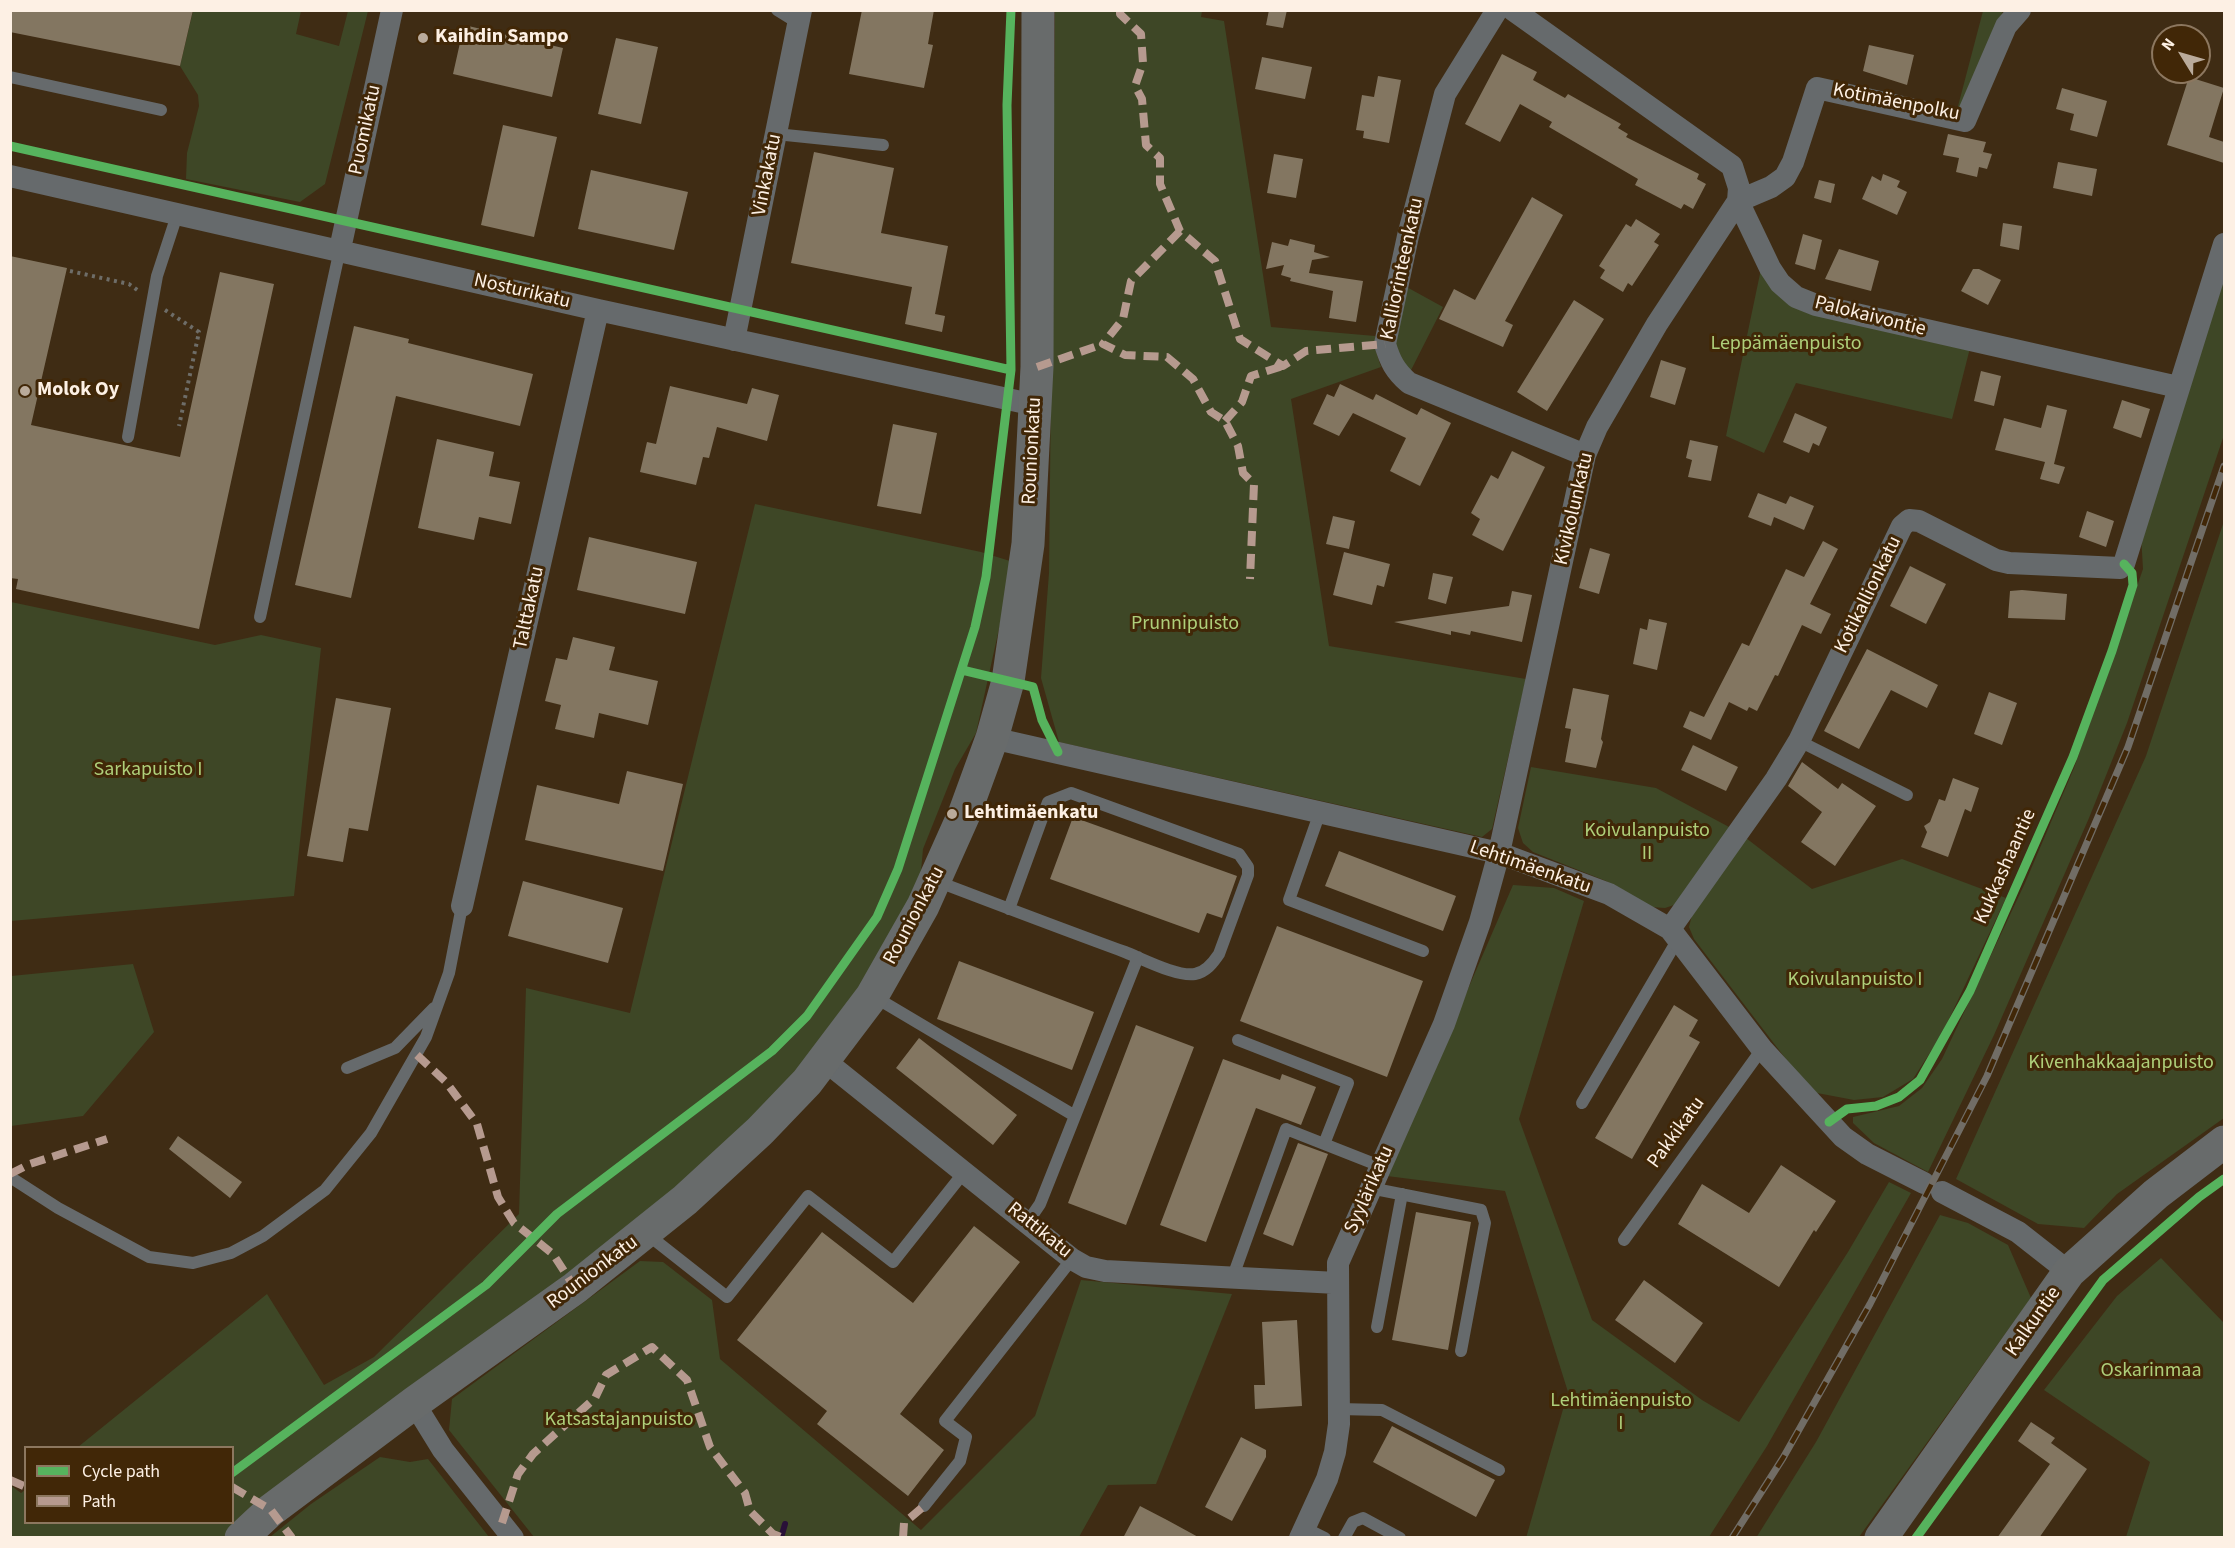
<!DOCTYPE html>
<html>
<head>
<meta charset="utf-8">
<style>
  body { margin:0 }
  #map { position:relative; width:2235px; height:1548px; overflow:hidden; background:#3f2c14; font-family:"Source Sans 3",sans-serif }
  canvas { display:block }
  .frame { position:absolute; inset:0; border:12px solid #fdf0e4; pointer-events:none }
  .legend { position:absolute; left:24px; top:1446px; width:210px; height:78px; box-sizing:border-box; background:#412707; border:2px solid #8c775f; margin:0; padding:8px 10px; list-style:none; font-size:18px; color:#fdf0e4 }
  .legend li { display:flex; align-items:center; gap:12px; height:30px }
  .legend b { width:30px; border:2px solid #8c775f }
  .north { position:absolute; left:2151px; top:24px; width:60px; height:60px; box-sizing:border-box; background:#412707; border:2px solid #8c775f; border-radius:50%; rotate:307deg; font-size:16px; font-weight:700; line-height:24px; text-align:center; color:#fdf0e4 }
  .north::after { content:''; display:block; margin:auto; width:21px; height:27px; background:#baab9b; clip-path:polygon(50% 0,100% 100%,50% 72%,0 100%) }
</style>
</head>
<body>
<div id="map">
<canvas width="2235" height="1548"></canvas>
<div class="frame"></div>
<ul class="legend">
<li><b style="height:8px;background:#56b35d"></b>Cycle path</li>
<li><b style="height:8px;background:#b69a8f"></b>Path</li>
</ul>
<div class="north">N</div>
</div>
<script>
const context = document.querySelector('canvas').getContext('2d');
context.lineJoin = 'round';
function paint(path, color) { context.fillStyle = color; context.fill(path, 'evenodd'); }
function trace(path, color, width, dash) { context.strokeStyle = color; context.lineWidth = width; context.lineCap = dash ? 'butt' : 'round'; context.setLineDash(dash || []); context.stroke(path); }
function label(font, color, halo, rows, align = 'center') {
  context.font = font + ' "Source Sans 3",sans-serif'; context.lineWidth = 6; context.setLineDash([]); context.textBaseline = 'middle'; context.strokeStyle = halo; context.fillStyle = color; for (const [text, x, y, turn = 0] of rows) {
    context.save(); context.translate(x, y); context.rotate((+turn || 0) * Math.PI / 180); context.textAlign = isNaN(turn) ? turn : align; if (halo) context.strokeText(text, 0, 0); context.fillText(text, 0, 0); context.restore();
  }
}
const green = new Path2D(`
  M193,11h108l-5,23 43,12 9,-35h20l-43,173 -25,18 -114,-23 1,-26 12,-47 -1,-11 -18,-29z
  M1055,11h147l-1,6 23,4 47,306 104,9 1,16 5,15 -90,32 38,247 197,33 -34,150 -10,8 -423,-95 -18,-64 8,-105z
  M1983,11h20l-42,95 -4,4z
  M2224,262v173l-97,288 -38,95 -95,217 -66,137 -54,-29 -21,-20v-6l46,-11 23,-18 20,-29 83,-176 49,-115 69,-199 -2,-34z
  M1761,269l13,18 196,61 -18,71 -156,-36 -32,70 -38,-17z
  M1403,285l40,22 -35,69 -17,-37z
  M755,504l226,48 29,9 -2,27 -32,145 -21,36 -32,80 -3,33 -33,64 -68,101 -84,91 -181,151 -273,199 -58,49h-212l-1,-52 11,8 4,-3 1,32h206v-74l-154,-1 189,-153 57,91 50,-28 145,-143 7,-226 104,25z
  M2224,521v597l-107,76 -33,34 -46,-4 -82,-45 190,-423z
  M11,602l204,43 46,-10 60,13 -27,248 -283,25z
  M1531,767l125,21 75,40 -54,76 -12,4 -14,-1 -45,-26 -73,-29 -10,-9 -5,-15z
  M1746,838l66,51 90,-30 104,39 -64,136 -29,45 -30,18 -29,3 -37,-7 -25,-26 -98,-128 -5,-12 3,-12z
  M1513,885l41,3 30,13 -65,218 73,201 110,80 37,22 109,-170 41,-70 22,11 -144,253 -58,91 -183,1 42,-146 -63,-201 -118,-15z
  M133,964l21,68 -71,84 -72,10v-150z
  M1940,1215l28,8 40,22 23,53 -172,239 -103,1 60,-96z
  M2161,1258l63,65v214h-98l24,-75 -106,-72 73,-94z
  M640,1261l23,1 49,38 8,59 201,171 114,-114 46,-136 151,14 -76,190 -48,1 -29,52h-545l-85,-107 3,-31z
  M380,1457l30,5 18,-3 61,78h-219l41,-33z`);
const stream = new Path2D(`
  M781,1538l4,-14`);
const building = new Path2D(`
  M10,10h183l-13,56 -170,-34z
  M862,10h72l-6,34 5,1 -9,43 -75,-14z
  M1269,10h18l-4,18 -17,-3z
  M464,25l99,23 -11,49 -99,-23z
  M616,38l42,9 -17,77 -43,-10z
  M1869,45l45,10 -7,30 -44,-14z
  M1502,54l35,18 -4,8 32,18 3,-4 53,30 -3,4 10,6 -2,3 73,37 -2,5 9,5 -13,25 -9,-5 -3,5 -46,-24 3,-6 -89,-52 3,-5 -32,-18 -20,38 -35,-18z
  M1262,57l50,10 -7,32 -50,-10z
  M1378,76l23,4 -12,63 -26,-5 1,-7 -8,-1 6,-35 12,2z
  M2189,77l35,11 -15,49 15,5v21l-57,-18z
  M2062,88l45,13 -10,36 -27,-7 4,-16 -18,-5z
  M503,125l54,12 -23,100 -53,-12z
  M1948,134l38,8 -3,10 9,2 -5,15 -8,-2 -2,10 -21,-5 3,-14 -16,-3z
  M814,152l80,16 -13,65 67,13 -13,68 10,2 -3,16 -37,-8 7,-37 -121,-24z
  M1274,154l29,5 -7,39 -29,-5z
  M2058,162l39,7 -5,27 -39,-8z
  M591,170l97,22 -14,58 -96,-21z
  M1883,174l17,7 -3,6 10,5 -10,23 -35,-16 10,-23 9,5z
  M1819,180l16,4 -4,19 -17,-5z
  M1532,197l31,18 -58,106 8,4 -10,22 -64,-28 15,-30 21,11z
  M1636,219l24,15 -6,8 5,3 -27,41 -4,-3 -5,9 -23,-14 5,-8 -6,-4 27,-42 5,3z
  M2003,223l19,3 -3,24 -19,-4z
  M1803,234l19,6 -7,30 -20,-6z
  M1290,239l25,6 -1,7 16,5 -18,3 -3,13 54,8 -7,41 -27,-4 4,-27 -43,-10 1,-3 -10,-3 3,-10 -18,4 6,-27 16,4z
  M1839,249l40,12 -8,30 -46,-12z
  M10,256l57,12 -36,157 149,32 40,-185 54,12 -75,345 -183,-40 2,-10 -8,-1z
  M1973,269h6l22,11 -13,25 -27,-14z
  M1574,300l30,19 -57,92 -30,-19z
  M354,326l55,13 -1,4 125,31 -13,52 -124,-30 -45,202 -56,-13z
  M1661,360l25,8 -11,37 -25,-8z
  M1981,371l20,5 -7,30 -20,-5z
  M1340,384l33,16 3,-6 41,21 4,-7 30,15 -31,63 -30,-15 16,-33 -53,-25 -14,23 -26,-12 14,-30 7,3z
  M670,386l77,18 5,-16 27,7 -12,46 -50,-14 -8,31 -6,-1 -7,28 -56,-13 7,-30 9,2z
  M2122,400l28,9 -9,29 -28,-10z
  M2047,405l20,5 -13,54 11,3 -6,17 -19,-5 5,-17 -50,-12 9,-32 37,10z
  M1795,413l32,14 -8,19 -6,-3 -4,10 -26,-11z
  M893,424l44,9 -16,81 -44,-8z
  M437,439l57,13 -5,24 31,6 -9,42 -32,-7 -5,23 -56,-12z
  M1690,440l28,6 -7,35 -23,-4 4,-17 -6,-2z
  M1512,451l33,16 -42,84 -31,-16 8,-16 -9,-6 20,-38 7,4z
  M1758,493l28,11 4,-8 24,10 -10,24 -30,-13 -3,9 -23,-9z
  M2087,511l27,10 -8,26 -27,-10z
  M1333,516l22,5 -6,28 -23,-5z
  M589,537l108,25 -12,52 -108,-24z
  M1823,541l15,8 -28,55 21,10 -10,20 -19,-9 -24,51 -3,-1 -18,36 -8,-4 -2,4 -18,-9 -18,38 -28,-13 7,-16 14,6 38,-74 7,3 37,-77 18,8z
  M1590,548l20,6 -11,40 -20,-6z
  M1344,552l46,12 -6,23 -7,-2 -5,20 -39,-10z
  M1910,566l36,18 -20,40 -36,-18z
  M1433,573l20,4 -7,27 -18,-5z
  M2022,590l45,4 -2,26 -57,-2 2,-27z
  M1512,591l20,4 -10,47 -51,-11 -1,4 -19,-4v4l-57,-13 115,-16z
  M1649,619l18,4 -10,47 -24,-6 7,-36 7,2z
  M573,637l42,10 -6,23 49,11 -10,44 -49,-12 -5,25 -39,-9 6,-24 -16,-4 11,-43 11,2z
  M1867,649l71,36 -11,23 -36,-18 -32,59 -35,-18z
  M1573,688l36,7 -8,44 2,3 -7,26 -31,-6 6,-33 -6,-1z
  M1989,692l28,11 -15,42 -28,-11z
  M336,698l55,10 -23,123 -19,-3 -6,34 -36,-6z
  M1693,745l45,22 -12,24 -45,-21z
  M1802,762l36,27 4,-6 34,23 -41,60 -34,-24 21,-30 -34,-26z
  M627,771l56,13 -20,87 -138,-31 12,-55 82,19z
  M1953,778l26,10 -8,24 -6,-3 -17,48 -27,-10 6,-15 -3,-6 6,-4 9,-23 6,2z
  M1073,817l164,59 -15,42 -15,-5 -8,20 -149,-54z
  M1339,851l117,45 -13,35 -118,-45z
  M523,881l100,27 -15,55 -100,-27z
  M1277,926l146,55 -36,96 -147,-56z
  M959,961l135,51 -22,58 -135,-51z
  M1674,1005l24,15 -9,16 11,6 -68,117 -37,-21z
  M1136,1025l58,22 -68,178 -58,-22z
  M919,1038l98,77 -24,30 -97,-77z
  M1223,1059l57,21 2,-6 34,13 -15,38 -45,-17 -50,134 -46,-17z
  M178,1136l64,46 -12,16 -61,-49z
  M1298,1143l30,11 -35,92 -30,-12z
  M1781,1165l55,36 -20,31 -2,-2 -35,57 -101,-63 24,-40 47,29z
  M1416,1212l55,10 -23,128 -56,-10z
  M974,1226l46,36 -120,152 44,36 -36,46 -91,-72 10,-13 -90,-71 85,-108 91,71z
  M1644,1280l59,43 -28,40 -60,-43z
  M1297,1320l5,86 -47,3 -1,-24h11l-3,-63z
  M2031,1422l24,16 -4,5 36,26 -48,69h-42l53,-74 -32,-23z
  M1392,1426l103,54 -19,37 -103,-55z
  M1241,1437l25,13v7l-34,64 -27,-14z
  M1140,1506l27,14 33,18h-77z`);
const path = new Path2D(`
  M70,271l59,13 11,8
  M165,310l34,22 -20,94`);
const lane = new Path2D(`
  M777,10l21,13
  M10,77l151,33
  M776,134l107,11
  M128,437l29,-161 20,-61
  M260,617l80,-368
  M1799,741l108,54
  M1320,812l-31,88 134,51
  M936,881c63,24 126,48 189,71 18,7 52,25 70,22 11,-2 18,-11 24,-20l29,-79v-8l-9,-13 -168,-61 -23,9 -39,107
  M873,996l202,120 -35,88 -13,19
  M1238,1040l110,43 -24,61
  M347,1068l48,-20 39,-40
  M1582,1103l96,-164
  M1075,1116l63,-159
  M10,1177l48,31 91,49 44,6 38,-10 32,-17 62,-46 46,-57 55,-96 23,-64 13,-67
  M1370,1188l111,22 4,13 -24,128
  M647,1234l80,63 81,-101 85,66 72,-91
  M1624,1240l138,-191
  M1232,1279l54,-150 94,37
  M1377,1327l25,-133
  M1339,1409l43,1 117,60
  M924,1506l36,-45 6,-24 -21,-16 127,-162
  M1305,1528l20,10
  M1344,1538l9,-16 10,-4 37,20`);
const street = new Path2D(`
  M1497,10l-52,84 -37,142 -23,108c5,17 10,27 24,39l176,72
  M1513,10l219,156 7,22 -1,13 32,67 10,15 16,14 20,8 362,82
  M10,176l588,134 437,95
  M340,249l52,-239
  M734,340l67,-330
  M992,738l507,115 110,41 61,35 92,120 81,88 24,17 57,29
  M462,906l136,-596
  M1670,929l106,-150 23,-38 103,-215 7,-6 10,1 77,39 13,3 111,5 4,-4 100,-320
  M824,1060l248,199 14,8 19,4 232,12
  M1942,1192l76,40 51,40
  M414,1403l29,47 70,88
  M1300,1538l27,-59 8,-27 4,-28 -1,-161 106,-239 36,-102 19,-69 86,-398 12,-28 60,-103 81,-123 33,-14 14,-10 8,-15 24,-74 148,33 41,-95 14,-16`);
const secondary = new Path2D(`
  M241,1538l30,-28 143,-107 161,-115 110,-88 75,-69 47,-49 65,-86 51,-90 42,-94 27,-74 16,-57 20,-137 9,-177 1,-357
  M1881,1538l188,-266 87,-78 68,-52`);
const rail = new Path2D(`
  M1732,1538l51,-80 87,-154 117,-228 141,-329 96,-281`);
const quiet = new Path2D(`
  M1120,10v4l21,20 2,29 -8,23 7,13 4,46 14,13v26l20,47 35,30 25,78 43,27 23,-15 79,-7
  M1180,231l-49,50 -8,38 -20,25 22,11 42,2 26,22 18,33 14,9 13,25 5,27 11,11 -4,95
  M1037,367l66,-23
  M1225,421l17,-19 9,-26 32,-10
  M417,1055l29,27 31,42 21,73 16,26 39,31 22,34
  M10,1174l20,-10 77,-25
  M10,1480l16,7
  M232,1487l39,23 21,28
  M502,1523l16,-49 15,-20 62,-56 11,-23 46,-28 35,33 23,67 35,46 5,18 23,23 10,4
  M903,1538l1,-15 20,-17`);
const cycleway = new Path2D(`
  M10,146l1001,224
  M962,670l71,17 9,33 16,32
  M1829,1122l18,-13 29,-3 23,-9 21,-17 50,-89 103,-234 39,-106 21,-66 -1,-12 -8,-9
  M232,1473l254,-188 71,-71 215,-163 35,-35 70,-99 21,-48 38,-119 39,-123 11,-50 25,-207 -4,-265 4,-95
  M1916,1538l187,-258 96,-83 25,-18`);
const markers = [
  [423,38,6,"#baab9b"],
  [25,391,6,"#baab9b"],
  [952,814,6,"#baab9b"]
];
const poiNames = [
  ["Kaihdin Sampo",435,38],
  ["Molok Oy",37,391],
  ["Lehtimäenkatu",964,814]
];
const streetNames = [
  ["Kotimäenpolku",1896,103,11],
  ["Puomikatu",366,130,-78],
  ["Vinkakatu",768,175,-79],
  ["Kalliorinteenkatu",1403,269,-78],
  ["Nosturikatu",522,292,13],
  ["Palokaivontie",1870,317,14],
  ["Rounionkatu",1033,451,-87],
  ["Kivikolunkatu",1575,509,-77],
  ["Kotikallionkatu",1869,595,-64],
  ["Talttakatu",530,608,-78],
  ["Kukkashaantie",2006,867,-66],
  ["Lehtimäenkatu",1530,868,19],
  ["Rounionkatu",915,916,-62],
  ["Pakkikatu",1677,1133,-54],
  ["Syylärikatu",1370,1190,-66],
  ["Rattikatu",1039,1231,39],
  ["Rounionkatu",593,1273,-37],
  ["Kalkuntie",2034,1322,-55]
];
const parkNames = [
  ["Leppämäenpuisto",1786,345],
  ["Prunnipuisto",1185,625],
  ["Sarkapuisto I",148,771],
  ["Koivulanpuisto",1647,832],
  ["II",1647,855],
  ["Koivulanpuisto I",1855,981],
  ["Kivenhakkaajanpuisto",2121,1064],
  ["Oskarinmaa",2151,1372],
  ["Lehtimäenpuisto",1621,1402],
  ["I",1621,1425],
  ["Katsastajanpuisto",619,1421]
];
paint(green, '#3e4726');
trace(stream, '#291038', 6);
paint(building, '#837661');
trace(path, '#6e6d68', 4, [3, 4.5]);
trace(lane, '#666a6c', 12);
trace(street, '#666a6c', 22);
trace(secondary, '#686b6b', 33);
trace(rail, '#716d66', 7);
trace(rail, '#412707', 4.5, [14]);
trace(quiet, '#b69a8f', 8, [15, 8]);
trace(cycleway, '#56b35d', 9);
for (const [x, y, r, color] of markers) { const dot = new Path2D(); dot.arc(x, y, r, 0, 2 * Math.PI); context.fillStyle = color; context.fill(dot); trace(dot, '#412707', 2); }
label('bold 20px', '#fdf0e4', '#412707', poiNames, 'left');
label('20px', '#fdf0e4', '#412707', streetNames);
label('20px', '#aecf7a', '#412707', parkNames);
</script>
</body>
</html>
